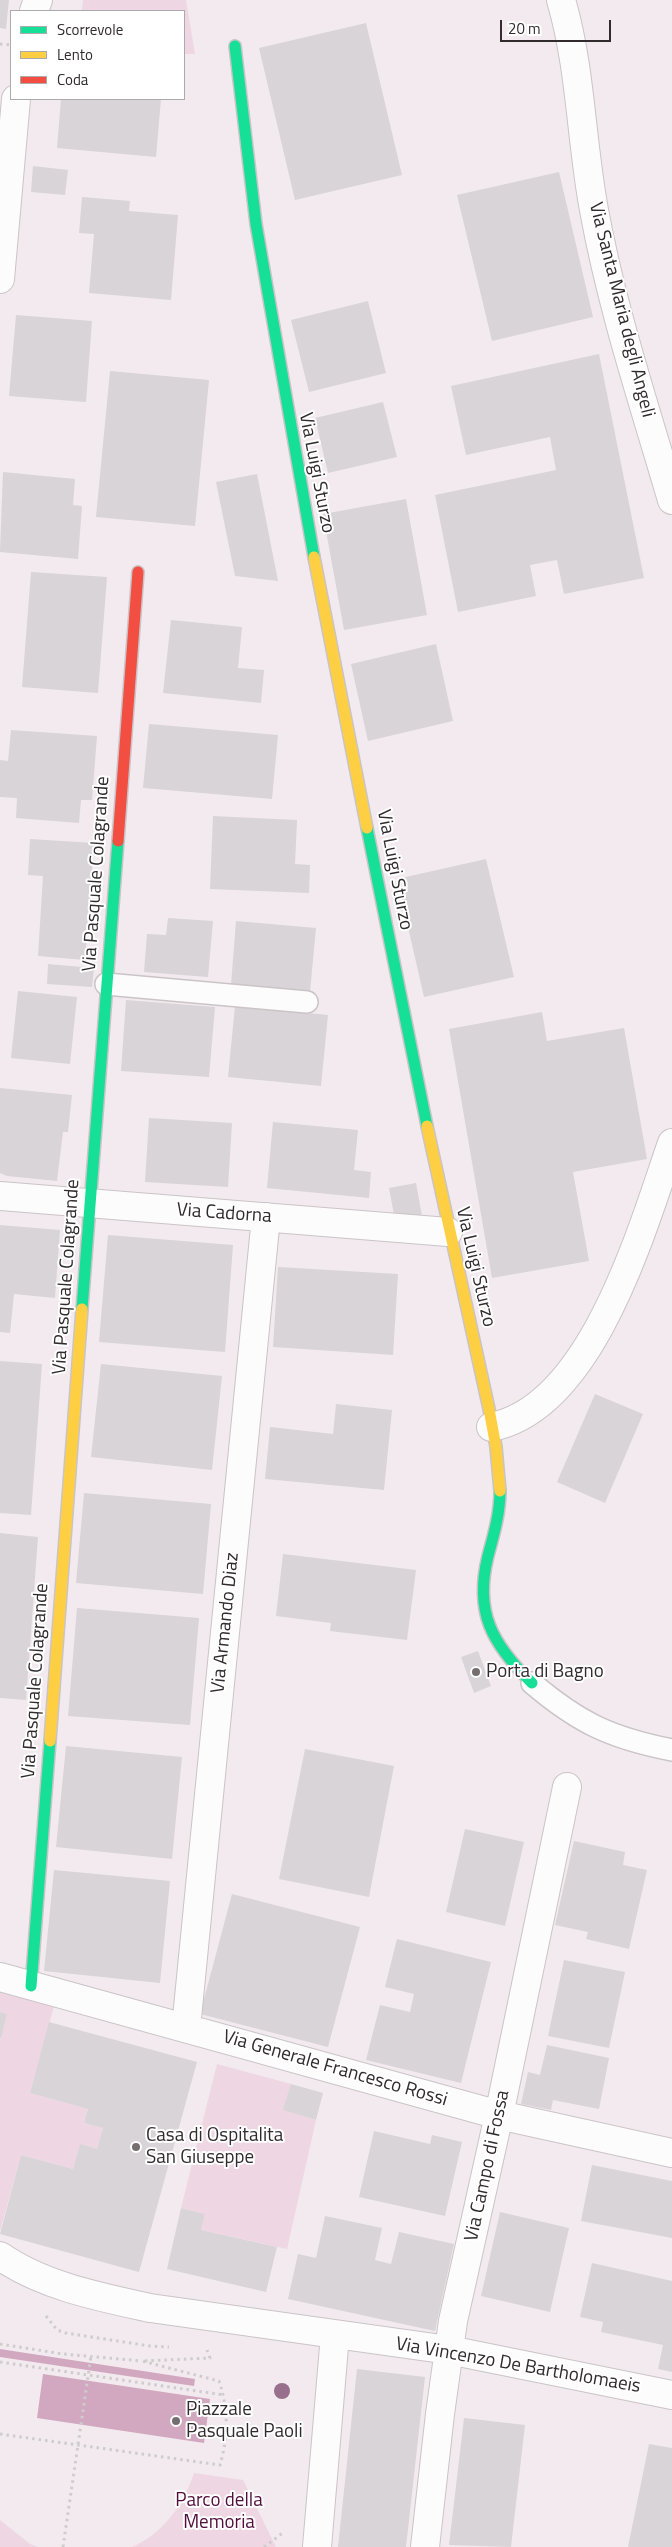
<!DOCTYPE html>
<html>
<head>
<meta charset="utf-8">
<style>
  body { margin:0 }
  #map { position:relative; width:672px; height:2547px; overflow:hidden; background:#f2eaee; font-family:"Titillium Web",sans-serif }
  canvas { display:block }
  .legend { position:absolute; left:10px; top:10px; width:175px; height:90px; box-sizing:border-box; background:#fff; border:1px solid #adaaab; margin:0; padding:6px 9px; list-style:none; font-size:15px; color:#312b2e }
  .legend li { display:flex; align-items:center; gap:10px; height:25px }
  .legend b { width:25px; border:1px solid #adaaab }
  .scale { position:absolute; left:500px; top:20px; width:111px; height:22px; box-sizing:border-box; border:2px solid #312b2e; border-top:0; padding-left:6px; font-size:15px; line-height:18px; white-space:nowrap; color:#312b2e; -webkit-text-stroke:4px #fff; paint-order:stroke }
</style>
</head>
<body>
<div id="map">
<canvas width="672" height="2547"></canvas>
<ul class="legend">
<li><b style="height:6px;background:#16e098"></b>Scorrevole</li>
<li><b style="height:6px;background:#ffcf43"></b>Lento</li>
<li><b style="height:6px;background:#f24e42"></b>Coda</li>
</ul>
<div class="scale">20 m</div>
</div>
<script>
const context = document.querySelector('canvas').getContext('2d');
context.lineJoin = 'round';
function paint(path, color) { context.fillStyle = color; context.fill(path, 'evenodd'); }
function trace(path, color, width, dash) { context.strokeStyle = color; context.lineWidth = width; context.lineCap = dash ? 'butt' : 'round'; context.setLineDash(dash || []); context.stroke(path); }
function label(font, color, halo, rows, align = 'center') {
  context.font = font + ' "Titillium Web",sans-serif'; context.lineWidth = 4; context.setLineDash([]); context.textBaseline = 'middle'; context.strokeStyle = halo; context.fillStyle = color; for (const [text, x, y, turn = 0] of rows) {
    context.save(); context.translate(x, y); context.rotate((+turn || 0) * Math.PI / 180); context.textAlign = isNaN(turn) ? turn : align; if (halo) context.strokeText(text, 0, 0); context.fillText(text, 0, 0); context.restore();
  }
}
const green = new Path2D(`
  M83,0h103l9,54h-11v-43h-102z
  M0,1991l54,15 -24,87 58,16 -4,14 19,5 -6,21 -17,-4 -7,24 -52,-14 -21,76v-191l7,-26 -7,-2z
  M217,2064l74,20 -7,26 32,10 -29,129 -86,-19 4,-16 -24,-6z
  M194,2473l49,7 33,67h-144c31,-13 52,-43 62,-74z
  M0,2520l30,24 8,3h-38z`);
const water = new Path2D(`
  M0,2349l195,30 -1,7 -194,-29z
  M43,2374l167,25 -6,44 -167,-25z`);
const building = new Path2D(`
  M0,0h9l-3,29 -6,-1z
  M366,23l36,152 -107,25 -36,-152z
  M61,99h100l-5,58 -99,-9z
  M33,166l35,4 -3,25 -34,-3z
  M559,172l34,145 -101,24 -35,-146z
  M82,197l48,4 -1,10 49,4 -7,85 -82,-7 5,-59 -15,-1z
  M368,301l18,72 -77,19 -18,-72z
  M16,315l76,6 -6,81 -77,-6z
  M599,354l45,224 -80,16 -7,-34 -27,5 6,31 -78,16 -23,-117 121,-25 -6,-33 -84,18 -15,-69z
  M110,371l99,9 -14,146 -99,-9z
  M383,402l14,55 -69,16 -13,-55z
  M3,472l72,7 -2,26 9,1 -4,53 -78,-7z
  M257,474l21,107 -43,-5 -19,-94z
  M406,499l21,116 -83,15 -21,-116z
  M31,572l76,5 -9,116 -76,-6z
  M171,620l71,7 -4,41 26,2 -3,33 -98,-10z
  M436,644l17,77 -85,20 -17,-77z
  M149,724l129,11 -6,64 -129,-11z
  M11,730l86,6 -5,64h-11l-2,23 -63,-5 1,-20 -17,-1v-37l8,1z
  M213,816l84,4 -2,44 15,1 -1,28 -99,-4z
  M30,839l64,4 -9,117 -47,-4 5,-80 -15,-1z
  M486,859l28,118 -90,20 -27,-118z
  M168,918l45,3 -5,56 -64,-5 3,-38 19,1z
  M236,921l80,7 -6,64 -79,-7z
  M48,964l46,4 -2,19 -45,-3z
  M18,991l59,6 -7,67 -59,-6z
  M126,1000l89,7 -6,70 -88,-6z
  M235,1006l93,9 -7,71 -93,-9z
  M542,1012l5,29 77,-13 23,131 -74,13 16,89 -97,17 -43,-249z
  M0,1088l72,7 -4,37h-5l-6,49 -50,-5 -7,-3z
  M149,1118l83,5 -4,64 -83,-5z
  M273,1122l85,8 -4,40 17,2 -2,26 -102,-10z
  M416,1183l6,33 -28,-1 -5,-27z
  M0,1225l60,5 -5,68 -41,-4 -4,39 -10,-1z
  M108,1235l125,10 -8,107 -126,-10z
  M278,1267l120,7 -5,81 -120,-8z
  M0,1361l42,3 -11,151 -31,-2z
  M101,1364l121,12 -10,94 -121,-13z
  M595,1394l48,20 -38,89 -48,-21z
  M336,1404l56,6 -8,80 -119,-11 5,-52 63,7z
  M84,1493l127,11 -8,90 -127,-11z
  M0,1533l38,4 -12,163 -26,-2z
  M283,1554l133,16 -9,70 -77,-9 1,-8 -55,-7z
  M77,1608l122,10 -9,107 -122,-9z
  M478,1651l13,35 -17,7 -13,-36z
  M66,1746l116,11 -10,102 -116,-12z
  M305,1749l89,17 -25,131 -90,-18z
  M465,1829l59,13 -19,84 -59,-14z
  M574,1841l51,11 -2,13 24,5 -18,79 -43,-10 2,-7 -33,-7z
  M54,1870l116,11 -10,102 -116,-12z
  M232,1894l128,33 -32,120 -128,-33z
  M397,1939l94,23 -30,121 -95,-23 14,-55 30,7 4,-18 -29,-7z
  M564,1960l61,12 -16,76 -61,-12z
  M0,2012l7,2 -6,24h-1z
  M49,2022l148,40 -58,210 -139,-38 21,-79 52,14 7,-25 17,5 6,-21 -19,-5 4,-14 -58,-16z
  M547,2045l62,13 -10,51 -46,-9 -2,10 -30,-6 7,-32 12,3z
  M291,2084l32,9 -7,27 -33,-10z
  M374,2131l56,13 2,-9 30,7 -17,74 -86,-19z
  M592,2165l80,16v57l-91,-17z
  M181,2208l24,6 -4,16 76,17 -11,45 -99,-23z
  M500,2212l69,16 -19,84 -69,-16z
  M325,2216l57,12 -7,32 16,4 8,-32 55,12 -19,87 -147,-32 10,-45 18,4z
  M592,2263l80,18v91l-14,-3 5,-24 -62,-13 2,-10 -23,-5z
  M357,2369l68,8 -19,170h-68z
  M464,2418l61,7 -14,122 -62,-2z
  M649,2444l23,4v99h-44z`);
const path = new Path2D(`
  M0,44l11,1
  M46,2316l11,14 9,3 84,13 19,1
  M0,2344l63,10 79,7
  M0,2362l224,33
  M0,2434l220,31c8,-28 9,-55 -1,-84l-77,-20 68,-3 -3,-8
  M63,2547l28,-191
  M264,2547l20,-15`);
const lane = new Path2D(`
  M106,984l201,18
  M532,1683c47,40 79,55 140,67`);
const street = new Path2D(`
  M561,0c20,68 20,141 33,210 18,99 50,194 78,290
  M34,11l4,-11
  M0,279l16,-180
  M0,1196l448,36
  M491,1427c101,-19 151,-198 181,-284
  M0,1977l499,138 173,38
  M186,2028l80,-811
  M0,2256c43,30 100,41 150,52l299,42 223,45
  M317,2547l18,-212
  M425,2547l15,-133 13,-93 46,-206 68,-328`);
const fast = new Path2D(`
  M235,46l21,178 58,333
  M367,828l60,298
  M82,1309l36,-468
  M500,1491c0,22 -6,43 -12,65 -14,56 4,88 44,127
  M31,1986l19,-245`);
const slow = new Path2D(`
  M314,557l53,271
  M427,1126l62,283 7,38 4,44
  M50,1741l32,-432`);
const jam = new Path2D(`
  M118,841l20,-269`);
const trees = [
  [282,2391]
];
const markers = [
  [476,1672,5,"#756e71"],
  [136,2147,5,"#756e71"],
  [176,2421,5,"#756e71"]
];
const streetNames = [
  ["Via Santa Maria degli Angeli",621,310,76],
  ["Via Luigi Sturzo",316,473,79],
  ["Via Luigi Sturzo",394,870,79],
  ["Via Pasquale Colagrande",97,874,-86],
  ["Via Cadorna",224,1214,4],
  ["Via Luigi Sturzo",475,1267,77],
  ["Via Pasquale Colagrande",67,1277,-86],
  ["Via Armando Diaz",226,1623,-84],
  ["Via Pasquale Colagrande",36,1681,-86],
  ["Via Generale Francesco Rossi",335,2069,16],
  ["Via Campo di Fossa",488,2166,-78],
  ["Via Vincenzo De Bartholomaeis",518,2366,10]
];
const poiNames = [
  ["Porta di Bagno",486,1672],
  ["Casa di Ospitalita",146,2136],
  ["San Giuseppe",146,2158],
  ["Piazzale",186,2410],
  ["Pasquale Paoli",186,2432]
];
const parkNames = [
  ["Parco della",219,2501],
  ["Memoria",219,2523]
];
paint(green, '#eed6e3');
paint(water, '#d2a8c0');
paint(building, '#d9d4d7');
trace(lane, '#cac4c7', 24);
trace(street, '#cac4c7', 30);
trace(fast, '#cac4c7', 14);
trace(slow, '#cac4c7', 14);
trace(jam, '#cac4c7', 14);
trace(path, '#cfcccd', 3, [2.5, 4]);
trace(lane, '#fdfcfc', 21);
trace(street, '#fdfcfc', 28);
trace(fast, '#16e098', 11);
trace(slow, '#ffcf43', 11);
trace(jam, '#f24e42', 11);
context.fillStyle = '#99708c';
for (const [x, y] of trees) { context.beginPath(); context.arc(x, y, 8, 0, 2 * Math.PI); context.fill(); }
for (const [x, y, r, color] of markers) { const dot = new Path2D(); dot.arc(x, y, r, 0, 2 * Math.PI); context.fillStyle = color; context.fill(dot); trace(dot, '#fff', 2); }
label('19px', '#312b2e', '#fff', streetNames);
label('19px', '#312b2e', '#fff', poiNames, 'left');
label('19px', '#510d3b', '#fff', parkNames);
</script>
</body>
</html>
